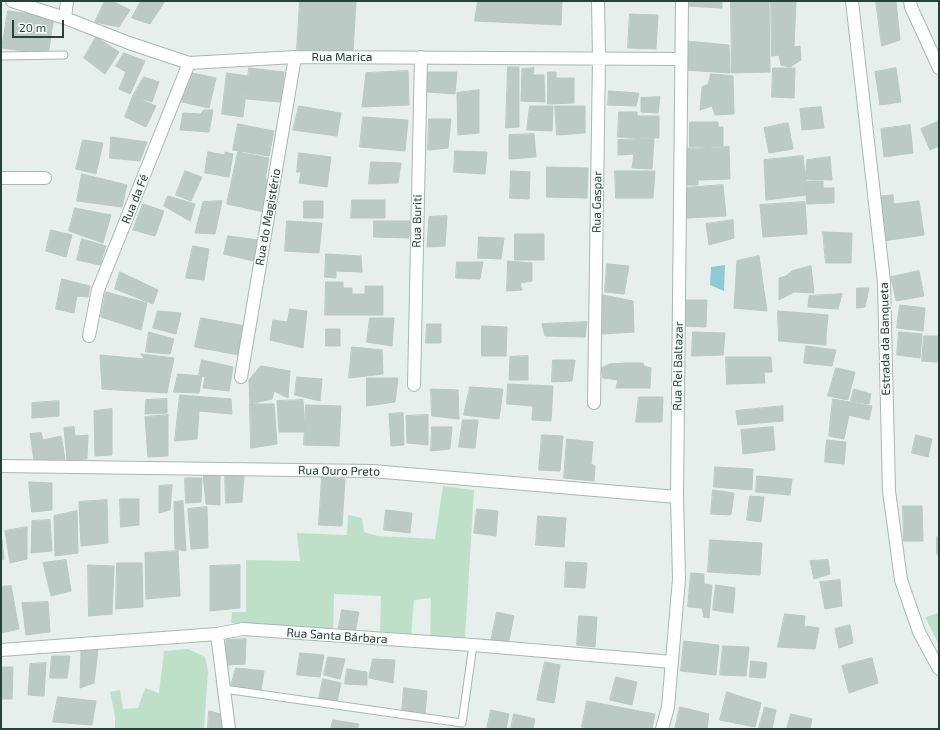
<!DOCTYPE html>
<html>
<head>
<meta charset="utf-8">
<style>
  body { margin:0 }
  #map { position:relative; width:940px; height:730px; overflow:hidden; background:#e6efeb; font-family:"Exo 2",sans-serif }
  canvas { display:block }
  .frame { position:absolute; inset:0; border:2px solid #24423a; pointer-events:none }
  .scale { position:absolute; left:12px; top:20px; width:52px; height:18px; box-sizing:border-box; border:2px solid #24423a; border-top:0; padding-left:5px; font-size:12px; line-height:14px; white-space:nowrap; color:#24423a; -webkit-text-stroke:3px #f7fbf9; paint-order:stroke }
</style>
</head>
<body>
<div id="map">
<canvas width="940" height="730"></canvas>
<div class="frame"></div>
<div class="scale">20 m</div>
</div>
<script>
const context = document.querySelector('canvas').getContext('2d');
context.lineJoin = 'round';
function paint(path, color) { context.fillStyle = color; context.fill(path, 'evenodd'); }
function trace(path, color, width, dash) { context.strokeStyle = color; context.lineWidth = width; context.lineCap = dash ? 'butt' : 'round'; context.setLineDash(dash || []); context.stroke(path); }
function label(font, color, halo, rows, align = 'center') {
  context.font = font + ' "Exo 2",sans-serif'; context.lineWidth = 3; context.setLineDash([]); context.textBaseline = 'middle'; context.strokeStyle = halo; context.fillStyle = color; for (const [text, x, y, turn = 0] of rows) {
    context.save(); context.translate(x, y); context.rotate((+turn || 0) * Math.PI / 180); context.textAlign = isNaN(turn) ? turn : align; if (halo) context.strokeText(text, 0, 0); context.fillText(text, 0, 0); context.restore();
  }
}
const green = new Path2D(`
  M443,486l31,4 -9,149 -35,-3 1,-38 -17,2 -3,37 -31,-3 1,-38 -47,-2 -1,37 -102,-8 1,-11h14v-52l54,1 -3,-28 50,2 1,-20 14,3 2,14 14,4 57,3z
  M939,613v32l-14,-28z
  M188,649l17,8 3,14 -4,58h-89v-13l-5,-24 10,-2 3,19 15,-1 7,-20 14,5 5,-42z`);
const water = new Path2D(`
  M725,265l-1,26 -14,-6 1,-18z`);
const building = new Path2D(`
  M105,1h7l18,9 -11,17 -24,-5z
  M141,1h24l-15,23 -18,-6z
  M300,1h56l-3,52 -56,-2z
  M478,1h84l-1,24 -86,-4z
  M685,1h37v7l-37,-2z
  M731,1h38l1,71 -38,1z
  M771,1h25l-2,46 6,-1 1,14 -11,7 -9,-2 -2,-10 -7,1z
  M876,1h20l4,39 -18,6z
  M8,11l46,6 -6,38 -46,-7z
  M630,14l28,1 -2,34 -28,-1z
  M96,37l23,15 -14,22 -21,-16z
  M685,41l44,4 1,28 -46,-3z
  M124,53l21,8 -15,33 -11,-5 7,-17 -10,-6z
  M508,67h11v60l-13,1z
  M249,68l35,4 -3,30 -35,-3z
  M534,68l-1,7h11l1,27 -24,-1 1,-32z
  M773,68h22l-1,30 -22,-1z
  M896,68l5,34 -21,3 -5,-33z
  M408,71l1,34 -47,2 4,-34z
  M427,72h30l-2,22 -29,-2z
  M548,72h8v6h18v25l-26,1z
  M192,73l24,5 -7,30 -27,-6z
  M227,73l21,3 -5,41 -21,-3z
  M711,74l22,2 1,38 -19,1 -3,-9 -12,4 2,-23 6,-3z
  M144,77l15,5 -7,20 -19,-6z
  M479,90v43l-21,2 -1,-42z
  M609,91l30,2 -3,13 -28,-1z
  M133,96l23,10 -10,21 -21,-10z
  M660,97l-2,16 -17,-1v-14z
  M299,106l42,7 -4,23 -44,-6z
  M530,106h23l-1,25 -25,-1z
  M555,106h30v27l-28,2z
  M821,107l3,21 -22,2 -2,-21z
  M204,110h9l-4,22 -29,-2 3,-17 17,1z
  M619,112h18v4h22v22l-41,-1z
  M363,117l45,3 -3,31 -45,-4z
  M429,119h22l-3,29 -20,2z
  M939,121v25l-9,4 -9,-21z
  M690,122h28v5h5v19l-33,1z
  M788,123l5,26 -24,4 -5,-25z
  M238,124l36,7 -5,25 -36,-6z
  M910,125l3,28 -29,4 -3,-28z
  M534,134l2,23 -27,2v-24z
  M111,137l36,5 -7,19 -30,-3z
  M654,138l-2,31 -20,-1 2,-14 -16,1v-15z
  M83,140l20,3 -7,31 -20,-5z
  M729,147l1,32 -32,1v5h-15l-2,-36z
  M455,151l32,1 -2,22 -31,-2z
  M208,152l17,3v-3l8,2 -4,23 -24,-4z
  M238,152l31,6 -4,21 6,1 -7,32 -37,-8z
  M299,153l32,4 -4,30 -28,-4 2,-11h-4z
  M803,156l4,39 -41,5 -2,-40z
  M830,157l2,23 -27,-1 2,-19z
  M371,162l30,1 -3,20 -29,1z
  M547,167l41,1 -1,30 -40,-1z
  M185,171l17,6 -11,24 -15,-6z
  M511,171l19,1 -1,27 -19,-1z
  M615,171h40l-2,27h-37z
  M82,174l45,11 -5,22 -45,-6z
  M807,181h16v7h11v15l-27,1z
  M723,185l3,31 -39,2 -3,-30z
  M893,195l1,9 25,-3 5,34 -41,6 -6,-44z
  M168,196l27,8 -5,17 -26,-15z
  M352,200h33v18h-34z
  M222,201l-7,33 -20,-1 8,-31z
  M304,201h19v17h-19z
  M805,202l2,32 -44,3 -3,-32z
  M143,204l21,7 -9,25 -22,-6z
  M75,208l36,7 -8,28 -34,-12z
  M447,216l-2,30 -18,1 2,-30z
  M733,220l1,18 -25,7 -3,-21z
  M287,221l35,2 -3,30 -34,-2z
  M374,221h36l-1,17 -35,-1z
  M51,230l21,5 -6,22 -20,-6z
  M823,232l29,1 -1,30h-25z
  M515,234h29v26h-29z
  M228,236l30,4 -5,21 -29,-7z
  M479,237l25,1 -3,21 -23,-1z
  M82,239l24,7 -6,19 -23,-5z
  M193,246l16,3 -5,31 -18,-2z
  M326,254l35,2 1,16 -26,-1v7l-11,-1z
  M759,256l8,55 -33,-3 3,-47z
  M508,261l24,2v18l-12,2 2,7 -15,1z
  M457,262h26l-3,17 -24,-1z
  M607,264l22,2 -5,28 -19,-2z
  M811,266l3,27 -20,-1 -15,8v-22l7,-2 6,-5z
  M919,271l5,25 -28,5 -5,-24z
  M120,272l38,18 -5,14 -38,-15z
  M62,279l28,7 -2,11 -11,-1 -3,17 -18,-4z
  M326,282h17v6h9v6h13v-8h18v29h-58z
  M857,288h12l-4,19 -8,1z
  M106,292l41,11 -6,27 -40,-13z
  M842,294l-4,15 -30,-2 1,-11z
  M603,295l30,6 1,31 -32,2z
  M686,300h21l-1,27 -22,-1z
  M900,305l25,3 -2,23 -26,-3z
  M290,309l17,2 -4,37 -33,-8 3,-20 14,2z
  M158,311l23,2 -5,21 -23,-6z
  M778,311l50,4 -2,22v8l-47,-4z
  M201,318l44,8 -6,29 -44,-8z
  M370,318h24l-2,28 -25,-4z
  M587,322l-2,15 -40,-1 -3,-12z
  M427,324h14v19h-15z
  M482,326l25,1 -1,29h-24z
  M326,329h14v17h-14z
  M149,332l25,7 -4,15 -24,-2z
  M693,332l32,1 -2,22 -31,1z
  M899,332l23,2 -2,24 -23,-3z
  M924,336h15v26l-17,-1z
  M806,346l30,4 -4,16 -28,-3z
  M352,347l30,3 1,24 -34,4z
  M141,354l33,4 -7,35 -65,-4 -2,-34 44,4z
  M528,356v24h-19l1,-23z
  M726,357h45l1,15h-8l1,11 -38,1z
  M202,360l31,7 -4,24 -26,-3 2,-11 -6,-2z
  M553,360h22l-3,21 -20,1z
  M627,363h16l1,3 7,2 -1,20h-34l2,-8 -15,-2 -2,-10 9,-4z
  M261,366l29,5 -2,27 -14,-7 -2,8 -22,5 -1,-24z
  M836,368l19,4 -7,28 -20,-4z
  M178,374l24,2 -3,17 -25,-1z
  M297,377l25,2 -2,22 -25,-6z
  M367,378h31l-3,24 -28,4z
  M508,384l45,2 -2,35 -19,-1 1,-14 -26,-2z
  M470,387l33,2 -4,30 -35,-4z
  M431,389l27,1 1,29 -27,-3z
  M854,389l17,5 -2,10 -18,-3z
  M180,395l51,4 1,15 -33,-3 -2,28 -22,2z
  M639,397h24l-1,25h-26z
  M167,399v14l-22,1 1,-14z
  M833,399l39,7 -3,14 -20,-5 -5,24 -15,-3z
  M303,400l2,32h-26l-2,-31z
  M59,401v15l-27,2v-15z
  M250,404h24l3,40 -26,4z
  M306,405l35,1 -2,40 -35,-1z
  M783,406v15l-45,4 -2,-14z
  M112,409v46l-17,1 -1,-45z
  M403,413l1,32 -13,1 -2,-32z
  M168,415v41l-20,1 -3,-40z
  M428,415v30l-21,-2 -1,-27z
  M463,420h15l-3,28 -16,-1z
  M74,427l1,9 13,-1 -1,24 -20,1 -3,-32z
  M432,427h20l-2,22 -19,2z
  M773,427l2,23 -32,4 -2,-24z
  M41,433l2,7 18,-4 4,23 -31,1 -4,-26z
  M542,435l21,1 -3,35 -21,-1z
  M916,435l16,4 -4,18 -16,-4z
  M567,439l26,3 -2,22 4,2 -1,15 -30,-3z
  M827,440l19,2 -2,22 -19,-2z
  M715,467l38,2 -1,21 -38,-3z
  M220,472v33l-14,-1 -3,-31z
  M225,474l19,1 -2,27 -16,1z
  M757,476l35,3 -2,16 -34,-3z
  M322,477l23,2 -3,47 -23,-1z
  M185,478h17l-1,24 -15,1z
  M29,482l23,1v27l-20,2z
  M172,485l-2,25 -11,3v-27z
  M713,490l21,3 -3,22 -20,-1z
  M750,496l14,1 -3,25 -14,-2z
  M120,499h19v26l-18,2z
  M107,500l1,43 -27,3 -2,-44z
  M183,501l3,50 -11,-2 -1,-47z
  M903,506h19l1,35h-19z
  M207,507l1,41 -17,1 -3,-40z
  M477,509l21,2 -2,25 -22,-3z
  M386,510l26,3 -2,20 -26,-3z
  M77,511l1,42 -23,3 -1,-40z
  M538,516l28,2 -2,29 -28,-2z
  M50,520l2,31 -21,2 1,-32z
  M27,527v32l-17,4 -5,-32z
  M937,537h2v17h-2z
  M1,539h1l2,20 -3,1z
  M710,540l52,3 -2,32 -52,-3z
  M178,551l2,45 -34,3 -1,-46z
  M66,560l5,31 -20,5 -8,-33z
  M828,560l2,14 -16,5 -4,-18z
  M566,562l21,1 -2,25 -20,-1z
  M117,563h25l1,44 -27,2z
  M88,565l26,1 -2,48 -23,2z
  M240,565v43l-30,3v-45z
  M691,573l13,1v10l8,1 -3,33 -5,-1 -2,-9 -14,-1z
  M840,580l2,26 -17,3 -5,-27z
  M716,585l19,3 -2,25 -20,-3z
  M11,586l8,43 -18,4v-46z
  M48,602l2,30 -24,3 -4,-32z
  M342,610l17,2 -4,21 -17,-1z
  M497,612l17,4 -6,29 -17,-3z
  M785,614l20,2 -1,10 15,2 -4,21 -37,-2z
  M579,616l18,1 -2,30 -18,-2z
  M850,625l3,18 -14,5 -4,-19z
  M246,639l-1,25 -19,1v-25z
  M684,641l35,4 -3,30 -35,-4z
  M723,646l26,1 -3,29 -26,-1z
  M98,649l-4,34 -14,5 1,-37z
  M300,653l24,2 -4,22 -23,-2z
  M52,656h18l-3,22h-17z
  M328,657l17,2 -5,20 -16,-4z
  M872,658l6,25 -29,10 -7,-27z
  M373,659l22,1 -2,23 -24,-5z
  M751,661l16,2 -2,15 -15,-1z
  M545,662l15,3 -6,38 -17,-3z
  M46,663l-2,33 -16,-1 2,-31z
  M1,667h12l-1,32h-11z
  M236,668l28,3 -3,19 -30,-4z
  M347,669l20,3v13l-22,-1z
  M616,677l21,5 -5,23 -22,-5z
  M323,679l18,4 -4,19 -18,-3z
  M404,688l23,3 -2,24 -23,-3z
  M727,692l34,11 -6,24 -35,-7z
  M58,697l38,4 -4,24 -39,-3z
  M587,701l68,13 -3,15h-60l-10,-2z
  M680,707l29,7 -2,15h-32z
  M765,707l11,3 -4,19 -13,-1z
  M491,710l18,4 -3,15h-19z
  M209,711l12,3 2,15h-15z
  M514,714l21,5 -2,10h-22z
  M791,714l21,5 -2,10h-23z
  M333,720l26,4 -2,5h-26z`);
const service = new Path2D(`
  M1,56l63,-1
  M224,689l238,34 11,-78`);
const minor = new Path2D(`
  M12,1l53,17 64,25 60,20 106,-6 386,2
  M910,1l1,6 28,61
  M65,18l2,-17
  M1,178h44
  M89,336l9,-46 91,-227
  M241,377l54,-320
  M414,385l7,-328
  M594,403l5,-345 -1,-57
  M1,466l371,5 305,26
  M217,634l12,95
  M1,650l216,-16 26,-5 230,16 199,17
  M662,729l6,-22 11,-128 -2,-82 5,-496`);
const tertiary = new Path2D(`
  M852,1l32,281 5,209 12,89 18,52 20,37`);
const streetNames = [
  ["Rua Marica",342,57],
  ["Rua da Fé",135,199,-68],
  ["Rua Gaspar",597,202,-89],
  ["Rua do Magistério",268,217,-80],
  ["Rua Buriti",417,221,-89],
  ["Estrada da Banqueta",885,339,-91],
  ["Rua Rei Baltazar",678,366,-89],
  ["Rua Ouro Preto",339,471,1],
  ["Rua Santa Bárbara",337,636,4]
];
paint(green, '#bfe0c8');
paint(water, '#8ec9d4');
paint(building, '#bbcac4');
trace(building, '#b8c9c2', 1);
trace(service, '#a8b8b2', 9);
trace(minor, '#a8b8b2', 14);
trace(tertiary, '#a8b8b2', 14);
trace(service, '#fff', 7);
trace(minor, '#fff', 12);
trace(tertiary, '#fff', 12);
label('12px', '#24423a', '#f7fbf9', streetNames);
</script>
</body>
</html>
